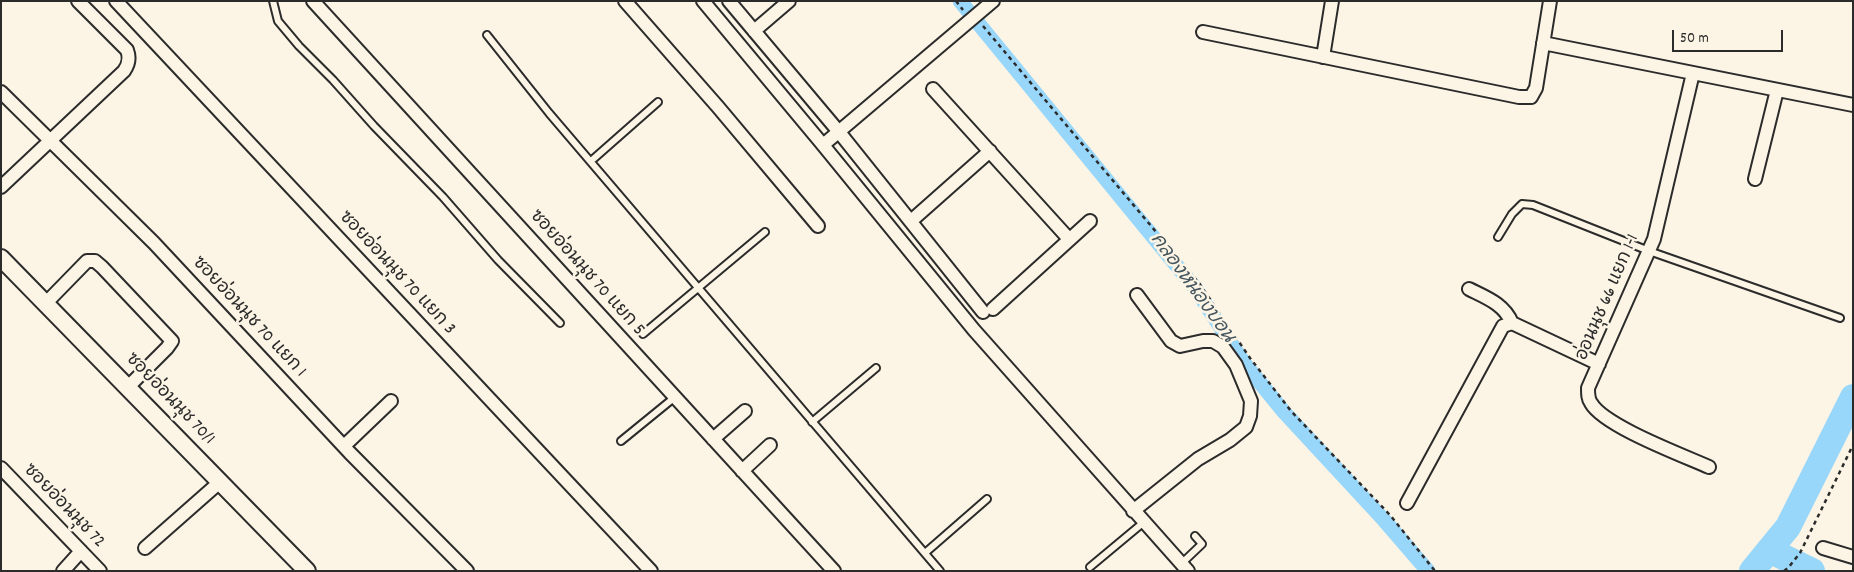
<!DOCTYPE html>
<html>
<head>
<meta charset="utf-8">
<style>
  body { margin:0 }
  #map { position:relative; width:1854px; height:572px; overflow:hidden; background:#fcf5e5; font-family:Dekko,sans-serif }
  canvas { display:block }
  .frame { position:absolute; inset:0; border:2px solid #2b2b2b; pointer-events:none }
  .scale { position:absolute; left:1672px; top:30px; width:111px; height:22px; box-sizing:border-box; border:2px solid #2b2b2b; border-top:0; padding-left:6px; font-size:15px; line-height:18px; white-space:nowrap; color:#2b2b2b; -webkit-text-stroke:4px #fcf5e5; paint-order:stroke }
</style>
</head>
<body>
<div id="map">
<canvas width="1854" height="572"></canvas>
<div class="frame"></div>
<div class="scale">50 m</div>
</div>
<script>
const context = document.querySelector('canvas').getContext('2d');
context.lineJoin = 'round';
function trace(path, color, width, dash) { context.strokeStyle = color; context.lineWidth = width; context.lineCap = dash ? 'butt' : 'round'; context.setLineDash(dash || []); context.stroke(path); }
function label(font, color, halo, rows, align = 'center') {
  context.font = font + ' Dekko,"Playpen Sans Thai",sans-serif'; context.lineWidth = 5; context.setLineDash([]); context.textBaseline = 'middle'; context.strokeStyle = halo; context.fillStyle = color; for (const [text, x, y, turn = 0] of rows) {
    context.save(); context.translate(x, y); context.rotate((+turn || 0) * Math.PI / 180); context.textAlign = isNaN(turn) ? turn : align; if (halo) context.strokeText(text, 0, 0); context.fillText(text, 0, 0); context.restore();
  }
}
const canal = new Path2D(`
  M960,1l235,287 49,75 40,49 100,108 44,51`);
const river = new Path2D(`
  M1769,550l43,21
  M1752,571l36,-44 65,-130`);
const path = new Path2D(`
  M956,1l7,9
  M983,26l216,257 51,75 41,53 99,104 45,56
  M1784,571l4,-3 12,-15 53,-108`);
const service = new Path2D(`
  M273,1l5,20 21,25 34,34 41,46 69,71 55,63 62,63
  M487,35l62,78 391,458
  M591,161l67,-59
  M1498,237l14,-23 10,-10 11,1 116,46 191,67
  M643,334l122,-102
  M812,422l64,-54
  M621,441l54,-44
  M925,553l62,-54
  M1181,564l21,-20 -7,-8
  M1090,567l54,-45`);
const minor = new Path2D(`
  M116,1l535,570
  M313,1l521,570
  M625,1l93,106 100,119
  M703,1l120,144 151,185 214,241
  M729,1l110,131 144,180
  M754,31l35,-30
  M1203,32l316,65h12l5,-9 14,-87
  M1543,43l310,62
  M1323,57l9,-56
  M1693,73l-39,166 -66,149c0,6 0,11 3,15 13,23 91,52 118,64
  M933,89l136,150
  M1,92l153,151 196,210 117,118
  M823,145l170,-144
  M1755,179l22,-89
  M1,187l123,-116c5,-7 6,-13 3,-21l-49,-49
  M911,221l79,-70
  M1469,289c18,9 35,15 43,34
  M46,303l41,-42h8l7,6 70,74 -5,7 -39,39
  M993,309l97,-88
  M713,439l32,-28
  M344,446l47,-45
  M1,468l99,103
  M742,471l28,-26
  M1407,503l96,-177 9,-3 87,41
  M1133,511l65,-52 32,-19 16,-13 4,-11 1,-15 -15,-36 -13,-18 -10,-6h-10l-23,5 -9,-5 -34,-46
  M145,548l76,-67
  M1823,548l30,9
  M63,571l18,-20`);
const tertiary = new Path2D(`
  M1,258l306,313`);
const streetNames = [
  ["ซอยอ่อนนุช 70 แยก 3",396,274,47],
  ["ซอยอ่อนนุช 70 แยก 5",586,274,48],
  ["อ่อนนุช 66 แยก 1-1",1609,298,-67],
  ["ซอยอ่อนนุช 70 แยก 1",248,318,47],
  ["ซอยอ่อนนุช 70/1",169,400,46],
  ["ซอยอ่อนนุช 72",63,507,46]
];
const waterNames = [
  ["คลองหนองบอน",1191,289,54]
];
trace(canal, '#99d7fa', 15);
trace(river, '#99d7fa', 26);
trace(service, '#2b2b2b', 10);
trace(minor, '#2b2b2b', 16);
trace(tertiary, '#2b2b2b', 20);
trace(path, '#2b2b2b', 2.5, [4, 4]);
trace(service, '#fcf5e5', 6);
trace(minor, '#fcf5e5', 12);
trace(tertiary, '#fcf5e5', 16);
label('18px', '#2b2b2b', '#fcf5e5', streetNames);
label('italic 19px', '#46565f', '#fcf5e5', waterNames);
</script>
</body>
</html>
